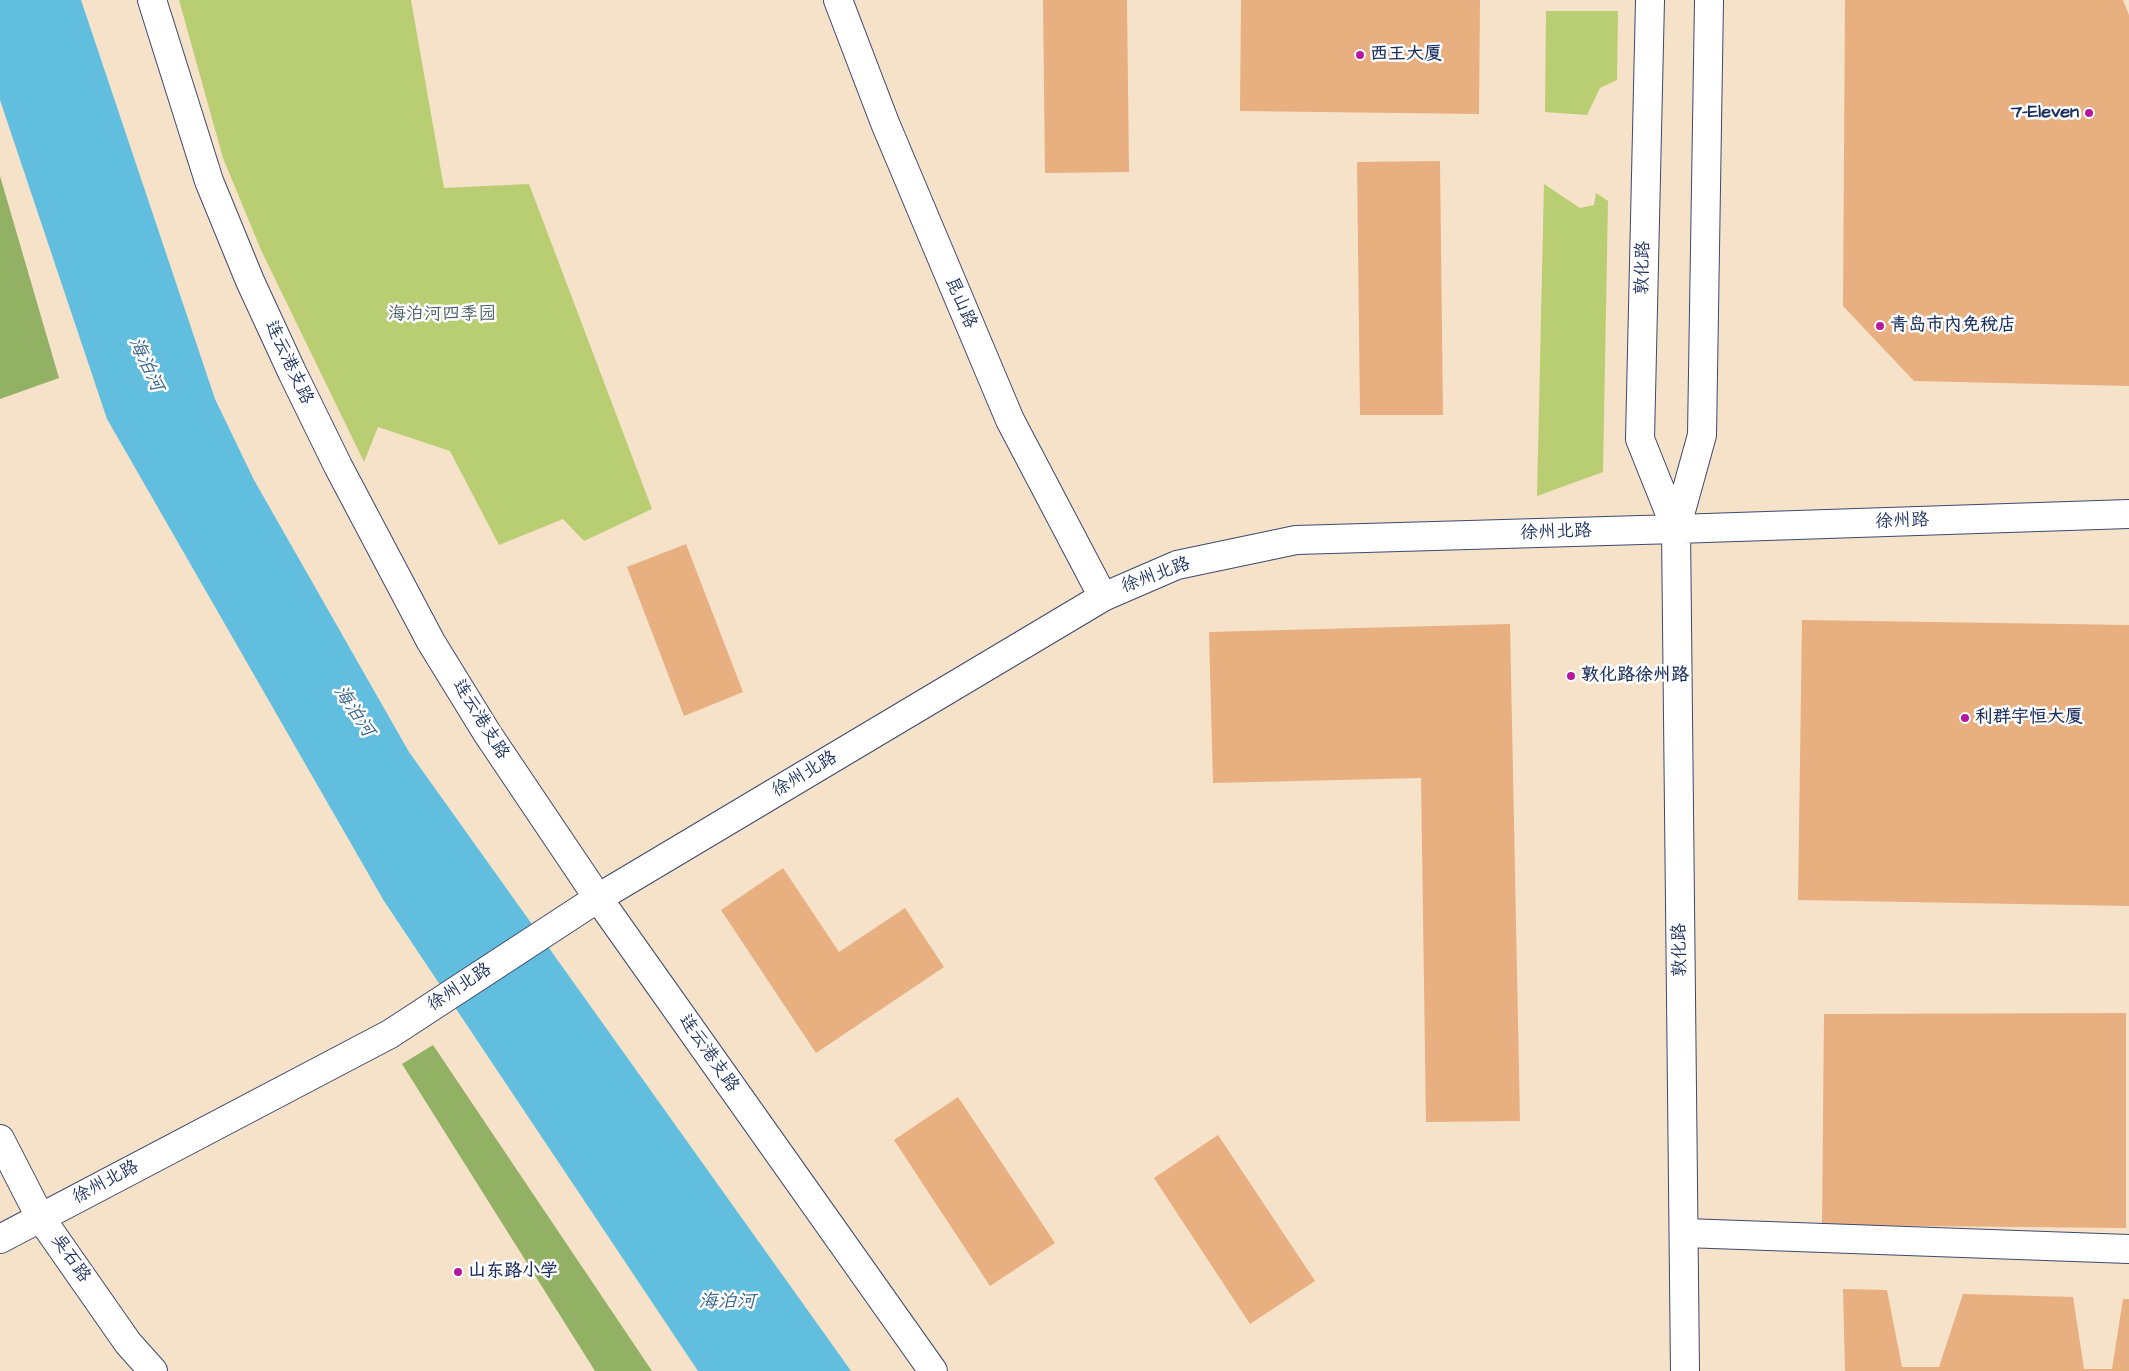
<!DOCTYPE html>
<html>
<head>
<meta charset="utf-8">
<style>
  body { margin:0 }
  canvas { display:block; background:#f6e1c9 }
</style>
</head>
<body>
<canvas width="2129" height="1371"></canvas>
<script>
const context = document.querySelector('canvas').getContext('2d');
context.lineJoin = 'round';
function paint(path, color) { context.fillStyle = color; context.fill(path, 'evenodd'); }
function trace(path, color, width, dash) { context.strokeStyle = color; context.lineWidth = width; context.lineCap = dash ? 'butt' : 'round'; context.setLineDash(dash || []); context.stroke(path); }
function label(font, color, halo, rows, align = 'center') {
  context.font = font + ' "Architects Daughter","LXGW WenKai TC",sans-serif'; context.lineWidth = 5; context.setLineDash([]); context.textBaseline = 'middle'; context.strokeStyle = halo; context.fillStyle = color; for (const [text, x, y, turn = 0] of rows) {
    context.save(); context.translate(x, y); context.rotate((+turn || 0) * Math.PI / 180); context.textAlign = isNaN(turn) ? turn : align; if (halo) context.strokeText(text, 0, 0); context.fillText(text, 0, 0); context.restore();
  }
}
const green = new Path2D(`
  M179,0h232l33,188 85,-4 123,325 -68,32 -21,-22 -64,26 -49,-94 -72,-24 -14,35 -103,-212 -38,-92z
  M1546,11h72l-1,69 -17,8 -13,27 -42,-3z
  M1544,184l36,24 14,-3 2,-12 12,8 -5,271 -66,24z`);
const forest = new Path2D(`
  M0,176l59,202 -59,21z
  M433,1045l219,326h-57l-193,-307z`);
const water = new Path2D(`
  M0,0h81l134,399 39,81 155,272 442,619h-153l-314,-470 -277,-482 -107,-319z`);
const building = new Path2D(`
  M1043,0h84l2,172 -84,1z
  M1241,0h239l-1,114 -239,-3z
  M1845,0h278l6,15v371l-215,-5 -71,-75z
  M1440,161l3,254h-83l-3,-253z
  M686,544l57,148 -59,24 -57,-149z
  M1802,620l327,5v281l-331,-6z
  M1510,624l10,497 -94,1 -5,-344 -208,5 -4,-151z
  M783,868l56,84 66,-44 39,59 -128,86 -95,-143z
  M2126,1013v215l-304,-3 2,-211z
  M958,1097l97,146 -65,43 -96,-146z
  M1218,1135l97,146 -65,43 -96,-146z
  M1843,1289l44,1 15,77h37l24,-73 110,3 11,72h28l11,-70h6v72h-284z`);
const street = new Path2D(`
  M152,0l57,181 41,100 42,91 46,94 93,176 56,91 111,165 335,473
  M838,0l47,123 125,297 93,177
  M0,1139l40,78 88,126 25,28
  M1685,1233l444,16`);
const secondary = new Path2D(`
  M1650,0l-10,439 36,90
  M0,1239l390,-205 208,-136 505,-301 74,-32 119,-25 380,-11 453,-15
  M1685,1371l-9,-842 26,-94 7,-435`);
const markers = [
  [1360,55,5,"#b5179e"],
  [2089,113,5,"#b5179e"],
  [1880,326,5,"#b5179e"],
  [1571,676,5,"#b5179e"],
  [1965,718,5,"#b5179e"],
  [458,1272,5,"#b5179e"]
];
const poiNames = [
  ["西王大厦",1370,55],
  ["7-Eleven",2079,113,"right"],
  ["青岛市内免税店",1890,326],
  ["敦化路徐州路",1581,676],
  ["利群宇恒大厦",1975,718],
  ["山东路小学",468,1272]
];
const streetNames = [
  ["敦化路",1644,268,-89],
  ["昆山路",960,303,67],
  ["连云港支路",288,363,65],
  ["徐州路",1902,522,-2],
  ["徐州北路",1556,533,-2],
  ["徐州北路",1156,576,-20],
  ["连云港支路",480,720,58],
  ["徐州北路",805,775,-31],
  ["敦化路",1681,950,-91],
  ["徐州北路",460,988,-33],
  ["连云港支路",708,1054,55],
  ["徐州北路",106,1183,-28],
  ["吴石路",70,1259,55]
];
const parkNames = [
  ["海泊河四季园",442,315]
];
const waterNames = [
  ["海泊河",145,365,65],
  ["海泊河",353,712,56],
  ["海泊河",727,1303]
];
paint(green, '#b9ce72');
paint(forest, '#92b164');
paint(water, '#61bedf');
paint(building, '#e8af81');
trace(street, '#3c4a6e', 30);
trace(secondary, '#3c4a6e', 30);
trace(street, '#fff', 28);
trace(secondary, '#fff', 28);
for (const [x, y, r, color] of markers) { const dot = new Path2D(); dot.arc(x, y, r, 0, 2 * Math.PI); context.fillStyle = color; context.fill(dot); trace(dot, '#fff', 2); }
label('bold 18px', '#1b2f5e', '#fff', poiNames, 'left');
label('18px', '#1b2f5e', '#fff', streetNames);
label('18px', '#4a5f64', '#fff', parkNames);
label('italic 19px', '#34618b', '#fff', waterNames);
</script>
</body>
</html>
